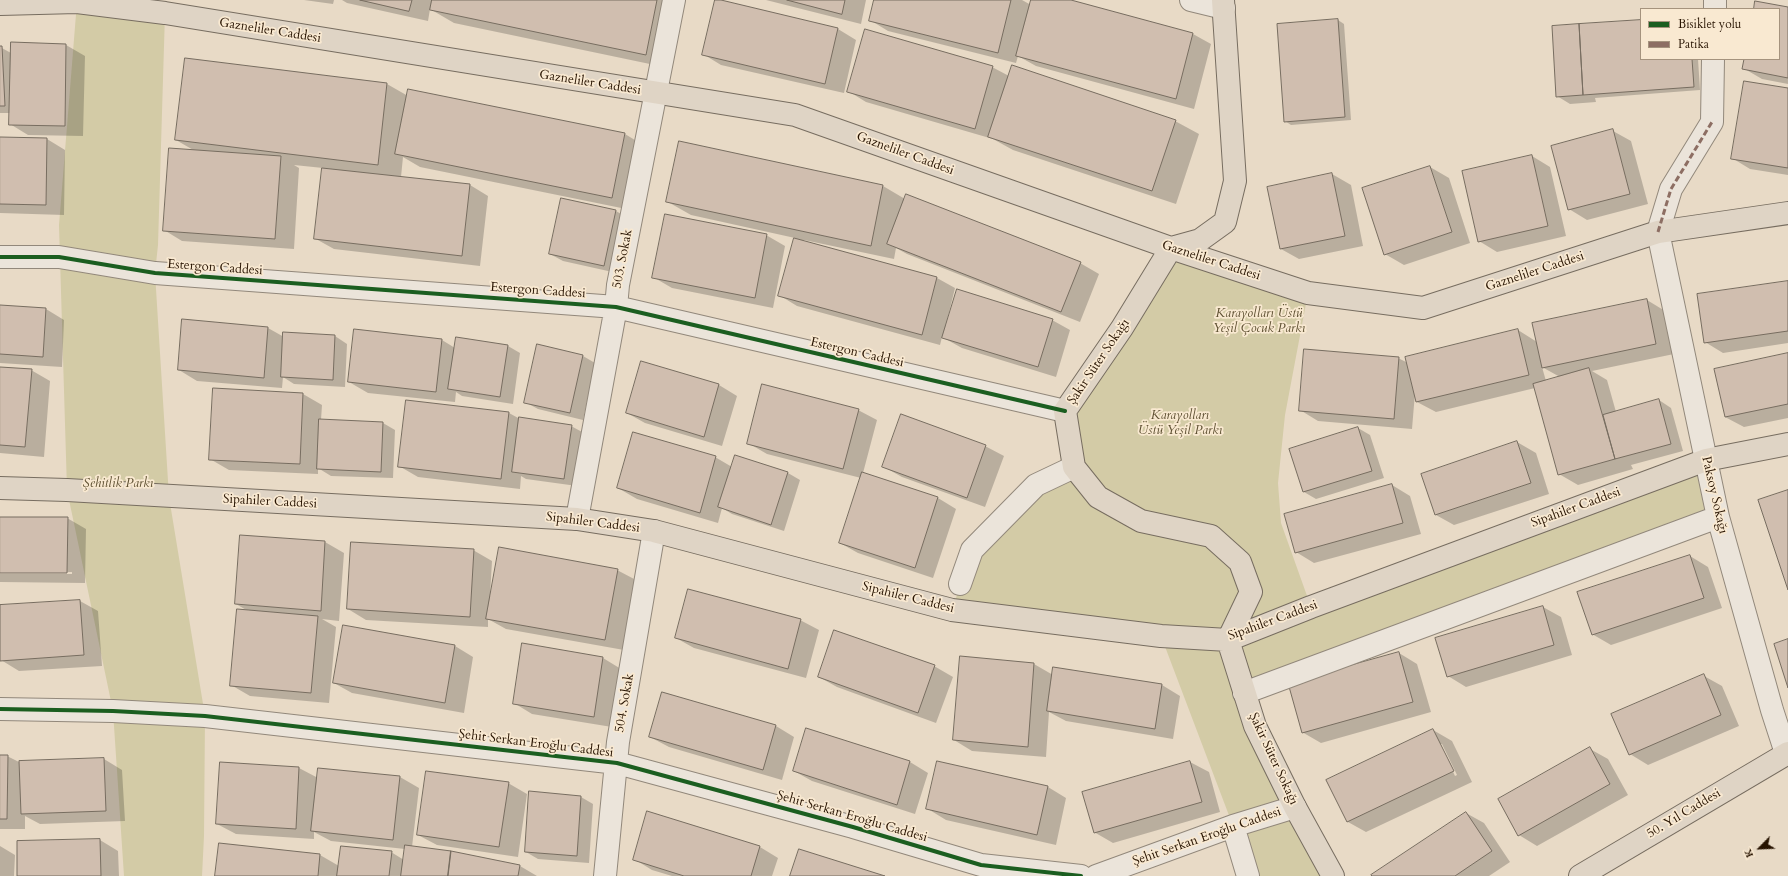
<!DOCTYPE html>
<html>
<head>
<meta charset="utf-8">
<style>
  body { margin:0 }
  #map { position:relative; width:1788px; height:876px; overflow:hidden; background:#e8dac6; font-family:Cardo,serif }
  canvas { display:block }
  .legend { position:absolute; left:1640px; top:8px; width:140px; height:52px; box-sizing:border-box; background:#f9e9d1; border:1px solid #a5937d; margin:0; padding:5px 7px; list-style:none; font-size:12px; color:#271300 }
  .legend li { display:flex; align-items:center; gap:8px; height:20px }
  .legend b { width:20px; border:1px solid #a5937d }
  .north { position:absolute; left:1740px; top:828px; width:40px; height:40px; -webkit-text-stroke:3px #f9e9d1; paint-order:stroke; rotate:246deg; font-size:11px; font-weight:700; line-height:16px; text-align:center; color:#271300 }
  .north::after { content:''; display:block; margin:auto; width:14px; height:18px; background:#271300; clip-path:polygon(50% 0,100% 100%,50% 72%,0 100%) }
</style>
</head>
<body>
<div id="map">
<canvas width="1788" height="876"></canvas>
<ul class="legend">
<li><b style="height:5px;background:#1b5e20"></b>Bisiklet yolu</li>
<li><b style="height:5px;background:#8d6e63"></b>Patika</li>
</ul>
<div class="north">K</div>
</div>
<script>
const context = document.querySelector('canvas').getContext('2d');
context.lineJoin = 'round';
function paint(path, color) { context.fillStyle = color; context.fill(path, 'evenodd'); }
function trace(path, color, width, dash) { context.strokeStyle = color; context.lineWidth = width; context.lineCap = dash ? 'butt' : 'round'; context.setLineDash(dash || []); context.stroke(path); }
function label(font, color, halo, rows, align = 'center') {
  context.font = font + ' Cardo,serif'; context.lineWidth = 3.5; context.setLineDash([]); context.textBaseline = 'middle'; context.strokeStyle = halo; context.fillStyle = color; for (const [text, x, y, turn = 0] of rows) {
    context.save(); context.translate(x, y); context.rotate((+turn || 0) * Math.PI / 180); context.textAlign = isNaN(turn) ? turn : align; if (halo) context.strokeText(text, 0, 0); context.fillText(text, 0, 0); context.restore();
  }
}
const green = new Path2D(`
  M77,2l88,11 -7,232 -3,28 14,224 36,219 -1,120 -2,40h-78l-11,-165 -46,-221 -8,-265z
  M1171,248l137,45 -23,122 -7,68 3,40 30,84 395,-147 12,57 -474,176 89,183h-85l-15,-50 -72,-190 -209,-26 20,-60 102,-83 -9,-56z`);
const shadow = new Path2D(`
  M304,0h30l-1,4z
  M342,0h331l-4,68 -215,-45 -24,-14 -2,12 -81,-18z
  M716,0l122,29 18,11 -12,53 -123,-28 -18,-11z
  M766,0h100l-5,24z
  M875,0h147l9,5 1,-5h35l126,34 18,10 -17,65 -158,-43 -18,-10 -2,7 -128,-32 -18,-11z
  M1788,8v76l-26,-5 -19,-11 2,-9h34v-50h-24z
  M1338,20l6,4 7,96 -60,5 -6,-4z
  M1641,21v38h57l2,31 -105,8 1,4 -26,2 -13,-8z
  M12,44l54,1 19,11 -2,80 -55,-1 -18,-11v-11h-10v-66l11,6z
  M186,59l201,25 21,12 1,-6 216,44 23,14 -12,63 -216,-44 -17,-10 -2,20 69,8 18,11 -8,70 -146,-17 -18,-10 7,-71 -29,-3 5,3 -5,81 -112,-8 -18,-11 31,-79 -19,-11z
  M992,67l17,9 166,45 24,13 -23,70 -163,-54 -20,-11 -127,-37 -18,-11z
  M1788,89v86l-38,-6 -18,-11z
  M1613,131l18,10 17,63 -61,16 -18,-11z
  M0,138l47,1 18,11 -1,65 -64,-2z
  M680,143l203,43 22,13 175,64 19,11 -19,48 -173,-68 -11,-6 -2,11 -90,-19v1l133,37 18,10 -9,37 106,-5 18,10 -14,47 -94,-29 -20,-11 -2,8 -143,-39 -18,-11 16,-57 -104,-23 -23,-13z
  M1532,156l18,11 16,69 -69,16 -18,-11z
  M1430,167l19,11 21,65 -66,22 -19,-11z
  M1332,174l19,11 12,61 -64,13 -18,-10z
  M616,211l12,7 -11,55 -54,-12 -13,-7z
  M766,235l19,11 -12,62 -101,-20 -19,-11z
  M1788,282v61l-65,10 -18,-11z
  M1647,300l18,11 9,43 -82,17 15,9 9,32 43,-12 12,8 12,43 -52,14 2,4 -55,16 -19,-11 -24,-86 -99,24 -19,-10 -2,-9 -3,36 -94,-8 -18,-11 98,-52 10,5 110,-33 19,12zM1542,367l18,10 -14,4z
  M0,306l46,3 18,11 -2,47 -62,-4z
  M268,328l16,9 51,-1 12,8 -2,43 -51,-3 -11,-7 -1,11 -85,-7 -18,-11z
  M442,340l13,8 53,-2 12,7 -7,51 -51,-8 -6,-4 -1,10 -87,-9 -19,-11z
  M537,346l46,10 12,7 -12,57 -45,-11 -13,-7z
  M1788,354v64l-44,9 -19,-10z
  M642,362l77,23 18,11 -15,50 -77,-23 -18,-10z
  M0,368l31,2 19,11 -6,76 -44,-4z
  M214,389l89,5 19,11 -1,15 62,3 12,7 -2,48 -62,-2 -13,-8v6l-89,-4 -19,-11z
  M407,401l102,12 11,6 51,7 13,7 -7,53 -51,-7 -5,-3 -1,13 -102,-12 -19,-11z
  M858,410l19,10 -14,53 75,25 18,11 -23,69 -75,-25 -18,-10 21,-65 -94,-24 -19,-11z
  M1358,428l12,7 14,43 -68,21 -12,-7z
  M1517,442l19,11 13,41 -95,31 -18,-10z
  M985,446l19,10 -19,51 -83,-30 -18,-10z
  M736,456l52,17 12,7 -16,51 -52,-17 -10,-6 -4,15 -81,-24 -19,-11 97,-31 17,10z
  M1392,485l18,11 11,38 -107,29 -18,-11z
  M0,518h67l19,11 -1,54 -85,-1v-8h72v-2h-72z
  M241,536l84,6 19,11 -5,68 -17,-2 14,8 -7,76 -79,-7 -19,-11 17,-74 -12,-7z
  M473,550l19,11 -2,35 127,-26 19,10 -12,70 -118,-21 -18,-10v8l-122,-7 -18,-11z
  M1690,556l18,11 14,41 -111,37 -19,-11z
  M80,601l18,10 4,55 -83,5 -18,-11 -1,-54z
  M1543,607l18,10 11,38 -106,32 -18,-11z
  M800,620l19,10 -13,48 -112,-30 -18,-10z
  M344,626l111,20 18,11 -9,56 -112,-20 -18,-10z
  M523,645l80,13 18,11 -9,58 -80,-13 -18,-11z
  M1399,653l18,11 14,48 -110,31 -19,-11z
  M961,658l73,6 19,11 109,10 18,11 -7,43 -107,-18 -17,-9 -3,45 -74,-6 -18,-11z
  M934,666l19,11 -17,46 -99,-36 -18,-10z
  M1704,676l18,10 17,40 -91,39 -18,-11z
  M663,694l113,32 18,11 -12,43 -113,-33 -19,-10z
  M807,729l103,33 18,11 -13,41 -103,-33 -18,-10z
  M1433,730l19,11 20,41 -106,50 -18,-10 -20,-42zM1440,744h2l15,31 -2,1z
  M1590,749l18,10 20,36 -91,51 -18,-11z
  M0,756h7l12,6 85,-3 18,11 3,51 -85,3 -15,-8v13h-25z
  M1190,762l19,10 11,40 -107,31 -19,-11 -11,-40z
  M220,763l79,5 19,10 1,-9 81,8 19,11 -7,59 108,19 17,10h-321l104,-21 19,11 52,-14 13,8 1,-11 -74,-8 -17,-9v7l-78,-5 -19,-10z
  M938,763l110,24 18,11 -10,47 -110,-25 -18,-11z
  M508,783l19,11 -9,63 -81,-12 -19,-10z
  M581,797l12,7 -4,59 -51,-4 -12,-7z
  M1466,813l18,10 26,39 -21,14h-116z
  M100,840l18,11 1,25h-101z
  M0,846l15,9 -1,21h-14z
  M760,847l18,11 -6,18h-100l-20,-6 -18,-11z`);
const building = new Path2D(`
  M360,0h52l-3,11z
  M432,0h225l-11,55 -216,-45z
  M715,0h6l117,28 -13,56 -123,-29z
  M787,0h58l-3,14z
  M874,0h137l-13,53 -129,-32z
  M1031,0h40l122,33 -17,66 -160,-43z
  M1755,1l33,6v71l-46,-9 2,-10h35v-50h-25z
  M1338,19l7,98 -61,5 -7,-98z
  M1641,20v39h51l2,28 -111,8 -4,-71z
  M1579,24l4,71 -27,2 -4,-71z
  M865,29l128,37 -18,63 -128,-37z
  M11,42l55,2 -1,82 -56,-1z
  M0,46h2l3,60h-5z
  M185,58l202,25 -9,82 -203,-25z
  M1012,65l164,55 -24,71 -164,-54z
  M1744,81l44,7v80l-57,-9z
  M408,89l217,44 -13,65 -217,-44z
  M1613,129l17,65 -62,16 -17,-64z
  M0,137l47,1 -1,67 -46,-1z
  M679,141l204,44 -12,61 -205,-44z
  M169,148l112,8 -6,83 -112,-8z
  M1532,155l16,71 -70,16 -16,-71z
  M1430,166l22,66 -68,23 -22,-67z
  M322,168l148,16 -8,72 -148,-17z
  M1332,173l13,63 -65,13 -13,-62z
  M906,194l175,68 -20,50 -174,-68z
  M561,198l55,12 -12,56 -55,-12z
  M665,214l102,20 -12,64 -103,-20z
  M794,238l143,39 -15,58 -144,-39z
  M1788,281v50l-84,12 -7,-49z
  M957,289l96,30 -15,48 -96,-29z
  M1647,299l9,45 -114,24 -10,-45z
  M0,305l46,3 -3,49 -43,-3z
  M182,319l86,8 -4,51 -86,-8z
  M354,329l88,10 -6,53 -88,-10z
  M1518,329l11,46 -113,27 -11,-45z
  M283,332l52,3 -2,45 -52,-3z
  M456,337l52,8 -8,52 -52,-8z
  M537,344l46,11 -13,58 -46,-10z
  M1304,349l95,8 -5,62 -95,-8z
  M1788,353v51l-63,13 -11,-48z
  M641,361l78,23 -15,53 -78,-24z
  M0,367l32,2 -7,78 -25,-2z
  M1589,368l26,91 -57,16 -25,-91z
  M762,384l97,25 -16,60 -96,-25z
  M213,388l90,5 -3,71 -91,-4z
  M1659,399l12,45 -56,15 -12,-44z
  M406,400l103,12 -8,67 -103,-12z
  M901,414l85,31 -19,53 -85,-31z
  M519,417l53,8 -8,54 -52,-7z
  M319,419l64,3 -2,50 -64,-3z
  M1358,427l14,44 -69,21 -14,-43z
  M633,432l83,24 -16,57 -83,-25z
  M1517,441l14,42 -96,32 -14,-41z
  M735,455l53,17 -17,53 -53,-18z
  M862,472l76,25 -23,71 -76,-25z
  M1392,484l11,39 -108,30 -11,-39z
  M1788,490v100l-30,-90z
  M0,517h68l-1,56h-67z
  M240,535l85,6 -4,70 -86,-7z
  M351,542l123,7 -4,68 -123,-8z
  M499,547l119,22 -13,71 -119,-21z
  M1690,555l14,43 -112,37 -15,-43z
  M688,589l113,30 -13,50 -113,-31z
  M80,600l4,55 -84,6v-56z
  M1543,606l11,39 -107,32 -12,-39z
  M237,609l81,7 -7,77 -81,-7z
  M343,625l112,20 -10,58 -112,-20z
  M834,630l101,35 -17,48 -100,-36z
  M1788,639v49l-14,-44z
  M522,643l81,14 -9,60 -81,-13z
  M1399,652l14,50 -111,31 -14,-50z
  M960,656l74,7 -6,84 -75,-7z
  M1053,667l109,17 -7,45 -108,-18z
  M1704,674l17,41 -92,40 -18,-41z
  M662,692l114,33 -13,45 -114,-33z
  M806,728l104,33 -13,44 -104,-34z
  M1433,729l21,42 -107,51 -21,-42z
  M1590,747l20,37 -92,52 -20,-37z
  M0,755h8l-1,64h-7z
  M104,758l2,53 -85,3 -2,-53z
  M937,761l111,25 -11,49 -111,-26z
  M1190,761l12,41 -108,31 -12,-41z
  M220,762l79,5 -3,62 -80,-5z
  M318,768l82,8 -7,64 -82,-9z
  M426,771l83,11 -10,65 -82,-12z
  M529,791l52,5 -4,60 -52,-4z
  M647,811l113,35 -9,30h-67l-51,-16z
  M1466,812l26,39 -37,25h-83l-1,-1z
  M100,839l1,37h-84v-35z
  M219,843l101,11 -2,22h-103z
  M405,845l46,6 -3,25h-47z
  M341,846l51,5 -3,25h-52z
  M799,849l86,27h-95z
  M451,851l69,14 -2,11h-70z`);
const minor = new Path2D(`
  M1191,0l33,8
  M1715,9v-9
  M1713,59l-1,63 -41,67 -13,43 60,285 54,193 14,43
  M0,257h59l96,16 461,34 449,104
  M577,519l39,-212 2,-22 56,-285
  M960,584l12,-34 64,-65 38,-18
  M1244,693l474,-176
  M0,709l113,2 92,5 412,47 236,64 128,38 100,11
  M1233,826l15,50
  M605,876l13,-134 36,-211
  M1096,876l137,-50 62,-19`);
const major = new Path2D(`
  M1223,0l12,181 -10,41 -25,18 -29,8 -49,80 -57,83 9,56 24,30 43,24 70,15 29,26 11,30 -23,48 27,86 40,81 38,69
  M0,4l77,-2 88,11 630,102 376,133 137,45 115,15 235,-76 130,-19
  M0,488l67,2 510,29 77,12 298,79 209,26 67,4 83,-33 395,-147 82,-16
  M1580,876l208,-123`);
const quiet = new Path2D(`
  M1658,232l13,-43 41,-67`);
const cycleway = new Path2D(`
  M0,257h59l96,16 461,34 449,104
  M0,709l113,2 92,5 412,47 236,64 128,38 100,11`);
const streetNames = [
  ["Gazneliler Caddesi",270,31,9],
  ["Gazneliler Caddesi",590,83,9],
  ["Gazneliler Caddesi",905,154,20],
  ["503. Sokak",623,259,-79],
  ["Gazneliler Caddesi",1211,261,18],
  ["Estergon Caddesi",215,268,4],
  ["Gazneliler Caddesi",1535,272,-18],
  ["Estergon Caddesi",538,291,4],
  ["Estergon Caddesi",857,353,13],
  ["Şakir Süter Sokağı",1099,362,-56],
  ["Paksoy Sokağı",1714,495,77],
  ["Sipahiler Caddesi",270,502,3],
  ["Sipahiler Caddesi",1576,508,-20],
  ["Sipahiler Caddesi",593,523,7],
  ["Sipahiler Caddesi",908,598,14],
  ["Sipahiler Caddesi",1273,621,-20],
  ["504. Sokak",625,703,-80],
  ["Şehit Serkan Eroğlu Caddesi",536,744,7],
  ["Şakir Süter Sokağı",1273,759,65],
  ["50. Yıl Caddesi",1684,814,-31],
  ["Şehit Serkan Eroğlu Caddesi",852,817,16],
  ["Şehit Serkan Eroğlu Caddesi",1207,837,-19]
];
const parkNames = [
  ["Karayolları Üstü",1259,314],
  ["Yeşil Çocuk Parkı",1259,329],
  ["Karayolları",1180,416],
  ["Üstü Yeşil Parkı",1180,431],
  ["Şehitlik Parkı",118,484]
];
paint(green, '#d3cba6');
paint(shadow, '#0003');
paint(building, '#d0beaf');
trace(building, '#776d60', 1);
trace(minor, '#92887b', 24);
trace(major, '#776d60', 24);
trace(minor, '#ebe4da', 22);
trace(major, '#dfd4c5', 22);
trace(quiet, '#8d6e63', 3, [6, 3]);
trace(cycleway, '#1b5e20', 4);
label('13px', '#271300', '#f9e9d1', streetNames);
label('italic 13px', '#5d4f31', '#f9e9d1', parkNames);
</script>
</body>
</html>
